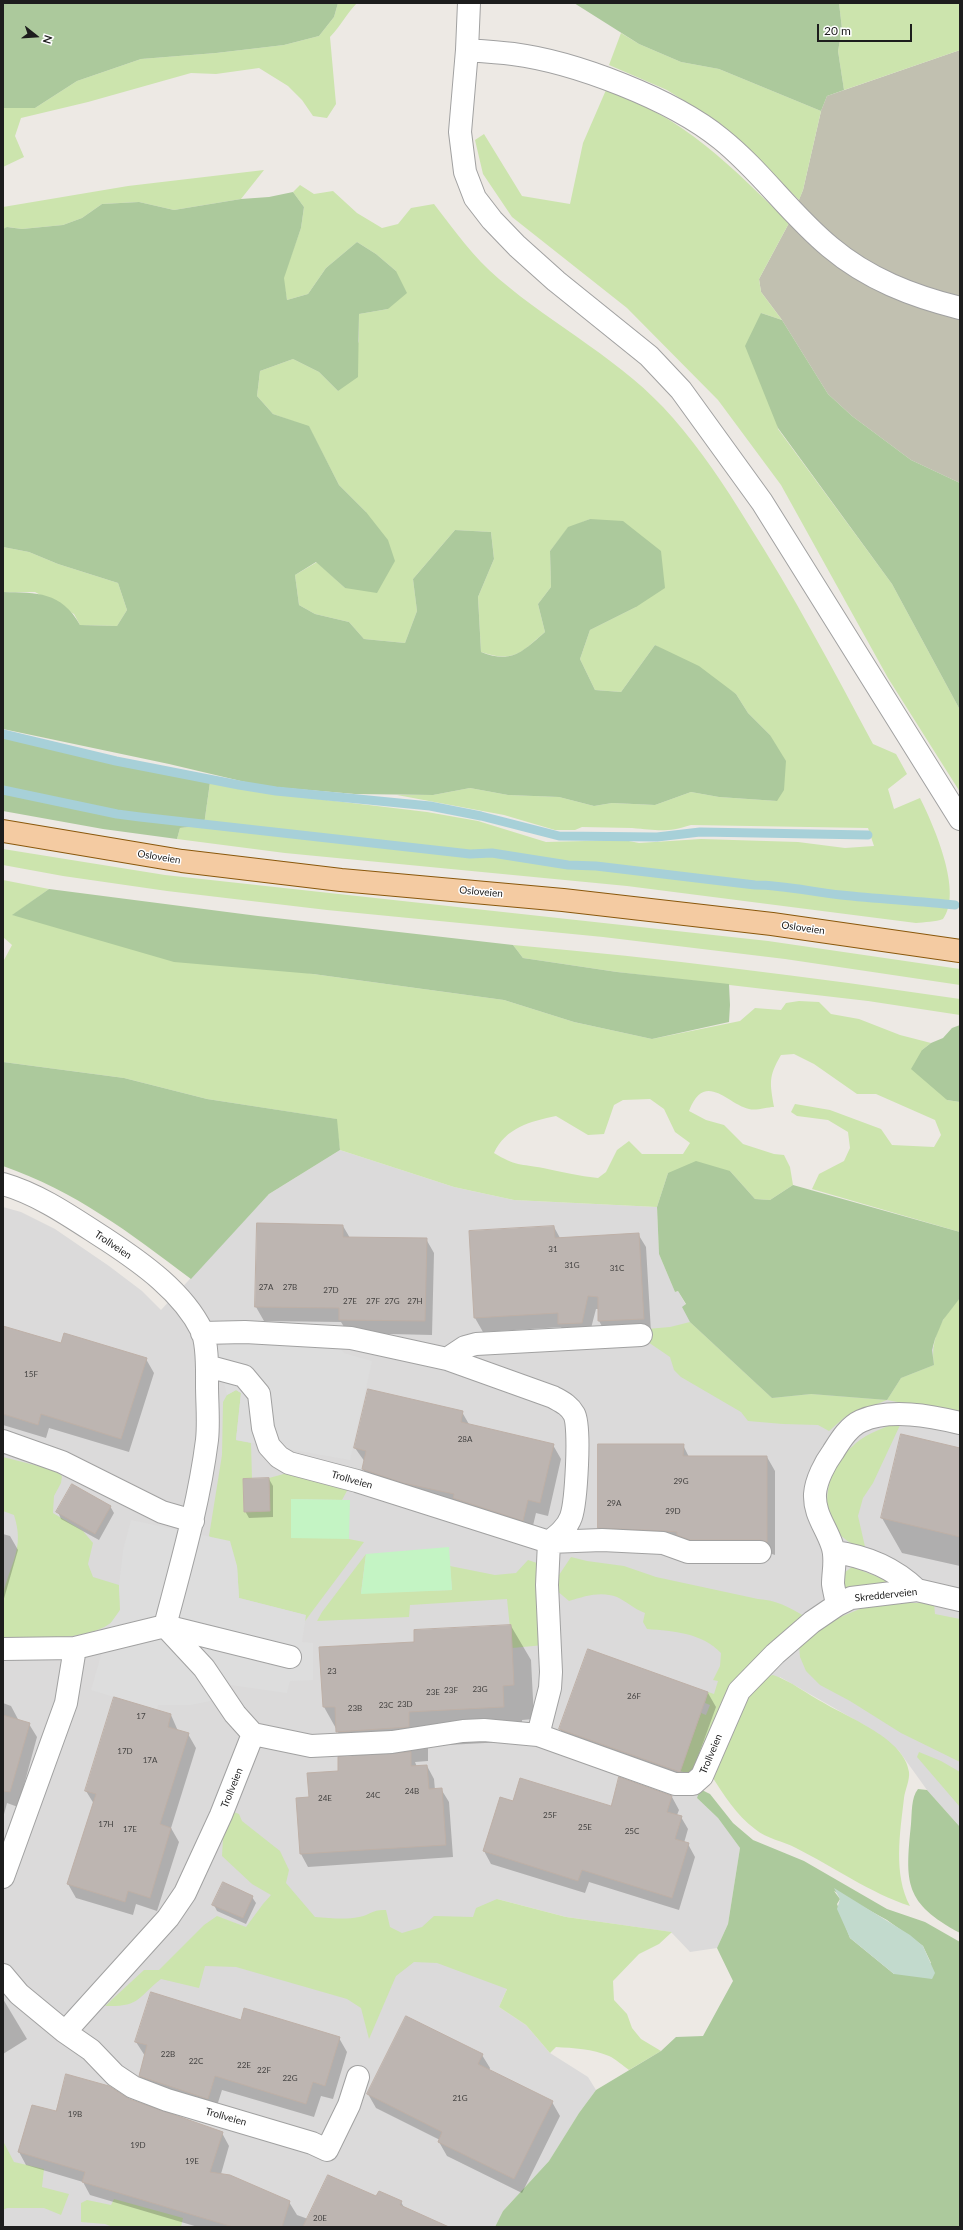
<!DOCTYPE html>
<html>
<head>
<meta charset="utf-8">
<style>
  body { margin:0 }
  #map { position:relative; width:963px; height:2230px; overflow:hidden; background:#ede9e4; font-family:Lato,sans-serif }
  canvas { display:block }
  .frame { position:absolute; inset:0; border:4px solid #1d1d1d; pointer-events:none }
  .north { position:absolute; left:16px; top:16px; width:40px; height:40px; -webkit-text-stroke:3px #fff; paint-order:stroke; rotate:107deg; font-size:11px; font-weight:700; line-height:16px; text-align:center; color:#1d1d1d }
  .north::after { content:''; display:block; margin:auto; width:14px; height:18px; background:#1d1d1d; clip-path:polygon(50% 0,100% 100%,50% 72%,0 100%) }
  .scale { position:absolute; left:817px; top:24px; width:95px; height:18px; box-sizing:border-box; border:2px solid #1d1d1d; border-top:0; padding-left:5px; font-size:12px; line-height:14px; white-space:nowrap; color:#1d1d1d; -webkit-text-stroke:3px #fff; paint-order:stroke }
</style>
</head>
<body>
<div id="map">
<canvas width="963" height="2230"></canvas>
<div class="frame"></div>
<div class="north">N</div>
<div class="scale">20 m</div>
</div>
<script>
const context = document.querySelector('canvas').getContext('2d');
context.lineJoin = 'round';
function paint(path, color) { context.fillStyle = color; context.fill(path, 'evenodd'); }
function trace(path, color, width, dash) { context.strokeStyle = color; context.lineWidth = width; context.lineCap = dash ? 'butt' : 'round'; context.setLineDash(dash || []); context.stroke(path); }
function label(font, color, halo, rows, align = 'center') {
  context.font = font + ' Lato,sans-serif'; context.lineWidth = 3; context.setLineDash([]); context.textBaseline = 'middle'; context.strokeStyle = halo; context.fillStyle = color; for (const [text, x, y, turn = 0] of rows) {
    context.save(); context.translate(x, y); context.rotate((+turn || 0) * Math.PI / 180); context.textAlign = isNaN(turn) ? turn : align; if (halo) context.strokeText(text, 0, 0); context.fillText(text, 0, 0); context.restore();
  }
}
const residential = new Path2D(`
  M340,1150l114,37 60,13 143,7 2,47 16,38 3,-1 8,14 274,46v476l-33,-37 -28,-39 -35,-26 -84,-48 -83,121 21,20 22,30 -12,76 -11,24 -27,4 -19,-20 -105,-15 -69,-18 13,83 -11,25 27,18 24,28 38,24 8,13 -17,23 -30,48 -46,50 -8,16h-492v-1020l18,5 34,17 54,37 33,25 19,19 108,-116z`);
const construction = new Path2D(`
  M960,50v433l-49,-23 -59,-44 -24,-22 -46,-74 -21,-28 -2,-13 30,-56 14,-33 18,-79 6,-15z`);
const grass = new Path2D(`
  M338,3h19c-11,11 -16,23 -27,34l6,67 -9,14 -14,-2 -11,-16 -14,-14 -29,-18 -43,6 -25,-1 -103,29 -67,16 -6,18 9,21 -21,10v-59h32l42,-27 64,-22 75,-6 68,-8 35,-9 15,-19z
  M839,3h121v47l-116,40 -6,-39 4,-22z
  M621,33l18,11 42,18 38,7 102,42 -18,79 -4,10 -78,-76 -54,-34 -58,-25z
  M606,90c77,26 126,77 183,133l-30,56 2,13 21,28 -21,-7 17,116 114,155 68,126v82l-72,-114 -107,-193 -63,-85 -91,-92 -115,-91 -29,-43 -8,-34 9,-6 38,62 48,8 13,-61z
  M264,170l-23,29 -67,11 -35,-8 -37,2 -20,14 -19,7 -41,4 -14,-2 -5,2v-22l125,-21z
  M300,185l14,9 19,-3 24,22 25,15 16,-4 13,-16 23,-4c20,26 39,53 65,75 56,48 125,82 174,139 28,32 52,68 74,104 46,72 86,147 126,222l23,10 11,20 -19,15 6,20 26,-11c15,30 43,95 23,121 -7,3 -19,3 -27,4l-289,-37 -342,-33 -108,-14 3,-11 24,-3 6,-43 83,14 134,16 51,9 68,21 78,-2 15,3 62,-4 97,3 47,6 29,-2 -6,-18 -177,-3c-25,8 -34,5 -59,3 -17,0 -33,-1 -50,-1l-7,3h-20l-51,-15 -107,-20h36l37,-7 38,7 51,2 35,9 18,-3 43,2 36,-13 28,5 58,4 -7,-66 -22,-22 -12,-19 -81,-49 -34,47 -26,-2 -15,-31 10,-29 46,-23 -46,-88 -22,9 -18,23 1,36 -13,17 7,28c-25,21 -30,31 -64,20l-3,-55 16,-38 -3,-27 -36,-2 -42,49 4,32 -12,32 -41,-4 -15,-17 -34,-8 -16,-9 -4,-30 22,-13 28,26 21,-76 -27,-27 -30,-58 -36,-13 -16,-18 3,-25 33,-12 26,13 19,19 21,-50v-27l29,-5 8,-38 -20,-17 -19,-12 -31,26 -18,26 -21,6 -4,-22 18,-50 3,-21 -11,-15z
  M3,547l26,5 29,12 60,19 9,27 -10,16 -37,-1 -6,-11 -39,-22h-32z
  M3,849l162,26 603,66 192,28v16l-175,-26 -182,-22 -276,-27 -160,-19 -104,-15 -60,-11z
  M3,880l46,9 -36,26 300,59 191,26 70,22 78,17 88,-18 15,-13 26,2 5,-7 13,-2 20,1 12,12 28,5 41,16 31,8 -9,7 25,50 13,2v130l-148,-43 7,-15 25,-13 6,-13 -2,-16 -20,-12 -31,-4 -6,-4 4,-8 35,6 51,19 11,16 42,2 7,-12 -6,-15 -59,-26h-19l-43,-30 -20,-10 -13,1c-13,22 -11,28 -7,52 -7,0 -18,4 -25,2 -22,-5 -44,-39 -60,2l17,9 18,5 19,19 31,10 10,1 6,12 3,18 -23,15 -15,-1 -25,-28 -62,2 -11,34 -143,-7 -60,-13 -114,-37 -4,-31 -129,-20 -83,-21 -121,-16v-100l9,-17 -9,-8zM650,1099l14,10 11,23 15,11 -7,11h-41l-13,-13 -12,9 -11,22 -8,6c-19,-2 -36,-6 -55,-10 -22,-4 -28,-2 -49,-15 11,-25 37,-32 62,-37l32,19 16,-1 10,-29 9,-5z
  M513,945c150,13 298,32 447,54v16l-92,-14 -251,-29 -94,-14z
  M960,1298v116l-73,-14 -42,17 -16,14 -11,-6 -35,-1 -35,-3 -7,-9 -60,-35 -7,-7 -4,-13 -22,-15 -1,-13 23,-2 20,-5 82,76 39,-4 76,6 14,-22 33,-13c-4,-27 8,-48 26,-67z
  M236,1390l5,3 -5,47 15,3 1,36h-9l1,33 26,-1 -1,-33 22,-6 57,17 -6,11 -51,-1 58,40 15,3 -59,79v-6l-66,-17 -2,-32 -28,-30 13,-81 1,-53 4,-7z
  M897,1422l4,1 -28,60 -10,15 -5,18 8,35c-10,-5 -23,-11 -30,-21 -15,-18 -9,-51 3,-70 4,-6 12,-12 17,-17 12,-10 28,-15 41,-21z
  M3,1457l51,13 8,6 -1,7 -7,13 -1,17 30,18 10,12 -5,21 5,13 26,8c0,7 2,18 1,25 -9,33 -91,28 -117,29 0,-14 -2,-30 0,-44 7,-32 22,-46 11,-80l-11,-4z
  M366,1554l-5,39 91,-3 -2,-24 45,9 21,-2 12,-13 9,3 4,15 3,67 -32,3 -5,-49 -97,6 -1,12 -92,4 5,-9z
  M571,1557l16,4 37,5 32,11 102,22c18,1 31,8 46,17l-109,153 -8,4 -7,-2 21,-58 5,2 4,-10 -5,-2 3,-11 6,2 4,-13 -5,-1 7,-14 1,-13c-19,-20 -47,-22 -74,-24l-4,-7 2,-9c-11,-4 -19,-12 -28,-16 -16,-6 -32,-1 -48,4l-13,-11 1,-12z
  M852,1567l42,16 -53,9v-17z
  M906,1603h28l1,11 25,5v143l-59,-29 -51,-32 -30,-16 -14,-14 -6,-14 -1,-12 22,-20 46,-19z
  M773,1675c18,6 34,19 51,28 25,15 81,36 85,69 1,8 -4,18 -5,26 -4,35 -11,76 6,108 -40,-13 -76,-39 -114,-58 -13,-7 -29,-9 -41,-19 -19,-14 -31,-34 -44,-54 12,-29 28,-93 62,-100z
  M919,1752l22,9 19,11v35l-43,-50z
  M234,1812l5,2 3,7 38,30 9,19 -3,13 29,34c15,1 30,3 44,0 11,-2 14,-8 27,-7l4,17 12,6 20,-6 12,-11 39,1 3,-9 21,-9 69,18 106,15 -13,12 -20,10 -26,27 1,19 13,14 5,14 9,11 20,12 -32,19c-6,-4 -13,-11 -20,-14 -16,-7 -36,-8 -53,-9l-6,6 -24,-28 -27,-18 8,-18 -70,-26 -23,-1 -18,14 -27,63 -8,-31 -14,-9 -111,-32 -31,-1 -6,22 -38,-9c-24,19 -21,28 -56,27l39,-36h15l45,-45 13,-9 29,11 17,-23 8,-9 -19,-11 -30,-28 1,-18z
  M3,2141l11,21 30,7 -2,18 27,7 -8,21 -17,-7h-37l-4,2z
  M114,2199l69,19 -2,9h-68l-8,-3 -24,-2v-19l6,-3 24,5z`);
const forest = new Path2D(`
  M3,3h335l-4,14 -15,19 -35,9 -68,8 -75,6 -64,22 -42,27h-32z
  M574,3h265l3,26 -4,22 6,39 -17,6 -6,15 -102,-42 -38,-7 -42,-18z
  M293,192l11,15 -3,21 -17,50 3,22 21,-6 18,-26 31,-26 19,12 20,17 11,22 -19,16 -29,5 -1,63 -20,14 -19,-19 -26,-13 -33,12 -3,25 16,18 36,12 30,59 27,27 22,28 7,21 -18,32 -32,-5 -29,-26 -21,13 4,30 16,9 34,8 15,17 41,4 12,-32 -4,-32 42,-49 36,2 3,27 -16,38 3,55c31,12 41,0 64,-20l-7,-28 13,-17 -1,-36 18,-24 22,-8 33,2 38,30 4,37 -29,19 -46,23 -10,29 15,31 26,2 34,-47 44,21 37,28 12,19 22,22 16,26 -2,29 -7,11 -58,-4 -28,-5 -36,13 -43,-2 -18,3 -35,-9 -51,-2 -38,-7 -37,7 -78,-1 -93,-8 -93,-22 -166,-35v-137c34,1 58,-1 77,33l37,1 10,-16 -9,-27 -60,-19 -29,-12 -26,-5v-318l4,-2 15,2 41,-4 19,-7 20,-14 37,-2 35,8 67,-11 28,-2z
  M761,313l21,7 46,74 24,22 59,44 49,23v227l-68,-126 -114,-156 -33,-82z
  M3,737l54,13 153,32 -6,43 -24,3 -3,11 -74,-10 -100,-18z
  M49,889l209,27 255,29 10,13 94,14 112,12 1,21 -1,17 -77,17 -78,-17 -70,-22 -191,-26 -139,-12 -162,-47z
  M960,1025v77l-13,-2 -36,-31 11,-19 9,-7 12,-5 9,-10z
  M3,1062l121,16 83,21 130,20 3,31 -71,44 -78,85c-61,-46 -116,-88 -188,-113z
  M696,1161l34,10 25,28 15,1 23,-15 167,47v66l-17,22 -8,19 -3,11 2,15 -33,13 -14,22 -76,-6 -39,4 -82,-76 -8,-15 4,-3 -8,-13 -3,1 -16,-38 -2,-47 11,-34z
  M700,1789l10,5 23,29 20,17 51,21 83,48 38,13 35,20v282l-2,3h-463l8,-16 46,-50 30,-48 17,-23 65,-39 15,-14 27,-1 30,-55 -16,-33 11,-24 12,-76 -22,-30 -21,-20zM834,1891l53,29 36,26 8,17 -37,11 -44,-36 -13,-34 3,-5z
  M918,1789l9,1 33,37v106c-56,-30 -55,-50 -49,-109 1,-10 0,-27 7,-35z`);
const wetland = new Path2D(`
  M834,1888l76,47 13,11 12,27 -3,6 -38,-5 -44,-36 -13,-29 3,-10z`);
const park = new Path2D(`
  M291,1499l59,1 -1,39 -58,-1z
  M449,1547l3,43 -91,4 5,-40z`);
const parking = new Path2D(`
  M246,1339l93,8 5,6 28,8 -22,99 -114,-20 5,-47 -5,-3 -9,5 -12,-48z
  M131,1520l99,21 7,25 2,32 67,17 -4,27 11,1v37l-23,1 -3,12 -56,-8 -21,16 -20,4h-32l-1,5 -66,-20 19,-66 10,-14 -1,-25 4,-35z`);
const shadow = new Path2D(`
  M343,1226l7,12 76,1 8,14 -2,82 -84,-2 -7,-11 -77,-1 -8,-14z
  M554,1227l6,11 78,-4 8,13 5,85 -44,3 -8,-14v-12h-3l-7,27 -22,1 -6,-10 -78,5 -8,-14z
  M3,1327l59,18 84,14 8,14 -25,79 -80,-24 -3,10 -43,-13z
  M462,1412l8,14 83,19 8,14 -13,57 -12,-3 -5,21 -160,-51 -8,-14 2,-7 -10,-14z
  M683,1445l6,12h78l8,14v84l-6,-2 -162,-12 -8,-14z
  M960,1449v117l-58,-13 -20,-35z
  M269,1479l4,7v31l-24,1 -4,-7z
  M110,1506l4,7 -15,27 -38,-21 -3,-7z
  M3,1534l7,2 8,14 -15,52z
  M511,1626l20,34 3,59 -12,1 1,21 -95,5v15l-13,1 2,5 10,-1 7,13 1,11 6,-1 8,13 4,55 -145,10 -7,-13 -4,-55 13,-1 29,-26 13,-15 -28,-50 91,-64z
  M589,1650l119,43 8,14 -28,77 -120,-41 -8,-14z
  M3,1703l8,3 8,15 10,3 8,13 -19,70 -11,-4 -4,15z
  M171,1715l7,16 10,3 8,14 -25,80 8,14 -22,69 -21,-7 -3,11 -57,-17 -8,-14 26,-80 -8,-13z
  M672,1797l7,13 -2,5 4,2 7,12 -4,14 4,1 7,13 -16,53 -90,-28 -4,11 -94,-29 -7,-13 29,-49 98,6z
  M252,1897l4,6 -10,21 -29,-13 -3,-6z
  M3,1999l24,40 -24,15z
  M242,2021l97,17 8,14 -14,47 -12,-3 -7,21 -92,-27 -7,22 -68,-23 -8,-14 6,-19 -9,-14z
  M482,2055l8,13 -1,3 63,31 8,14 -38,77 -75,-37 -8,-14 1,-2 -64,-32 -8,-14z
  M128,2100l94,33 7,13 -8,28 68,28 8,13 11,4 69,-21 24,4 4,7 41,18h-248l-108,-32 -7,-13 -57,-17 -7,-13 37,-39z`);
const stream = new Path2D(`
  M3,734l113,27 123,24 37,6 154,15 51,10 78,20 98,1 43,-5 168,3
  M3,790l114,24 23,3 330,37 22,-1 76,12 28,1 159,19c29,0 57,7 86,10 38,4 76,6 114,10`);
const building = new Path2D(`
  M257,1223l86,2v12l84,1 -2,83 -86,-1v-12l-84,-1z
  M554,1226l1,12 84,-5 5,86 -46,2v-24l-10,-1 -6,27 -24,1v-11l-84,5 -5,-87z
  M3,1326l58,17 3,-10 83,25 -26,81 -80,-25 -3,11 -35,-11z
  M368,1389l95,22 -2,11 93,22 -14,59 -12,-3 -5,21 -70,-23 1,-4 -51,-11 -41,-14 4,-18 -12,-3z
  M901,1434l59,14v89l-79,-19z
  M598,1444h86l-1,12h84v86l-7,-2h-70l-13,-5v-3l-13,-1 -66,-3z
  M269,1478l1,33 -26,1 -1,-33z
  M72,1484l39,22 -16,28 -39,-22z
  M511,1625l3,60 -11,1 1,21 -95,5v15l-73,5 -1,-25h-12l-4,-60 95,-5v-12z
  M588,1649l120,43 -28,80 -121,-43z
  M114,1697l57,17 -3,13 21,6 -29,91 11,4 -21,70 -22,-7 -3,11 -58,-18 29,-90 -11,-3z
  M3,1715l27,8 -20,69 -7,-1z
  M411,1752v14l16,-1 2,24 13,-1 4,57 -146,9 -4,-56 13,-1 -2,-24 31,-2v-14z
  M619,1777l53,19 -5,16 15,4 -7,23 14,4 -17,55 -90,-28 -4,11 -95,-30 17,-54 13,4 7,-23 91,28z
  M223,1882l30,14 -10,22 -31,-13z
  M151,1992l90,28 3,-12 96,29 -15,49 -12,-4 -7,22 -91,-28 -7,23 -69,-23 8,-31 -12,-3z
  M406,2016l77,38 -5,10 75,37 -39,78 -76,-37 4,-10 -75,-38z
  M66,2074l43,12 20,13 94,33 -13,40 20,3 60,26 -8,26h-49l-151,-45 3,-10 -67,-20 14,-47 24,6z
  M328,2175l48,21 3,-5 23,10 -2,4 49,22h-146z`);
const minor = new Path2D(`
  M469,3l-2,47 -7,82 5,40 10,26 17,22 25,26 39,35 93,75 32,34 81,112 198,317
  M467,50c15,1 31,2 46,4 62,8 159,45 208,85 40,32 69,75 109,108 38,32 82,49 130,61
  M3,1184c38,11 71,35 104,56 35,23 76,52 95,91 6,14 5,40 5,54 0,18 2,37 0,55 -8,63 -26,125 -42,186
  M202,1333l43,-1 106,6 96,21 18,-12 11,-3 165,-9
  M447,1359l106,38c9,5 16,8 21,17 7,12 2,89 -3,103 -4,11 -13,18 -22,25l-2,43 4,87 -1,16 -12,47
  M207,1366l37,10 15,18 4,34 6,18 10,11 10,6 68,18 192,61 53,-2 61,3 25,9h72
  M3,1441l59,21 100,50 31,9
  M834,1552c31,4 60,16 83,38
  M837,1605c-1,-7 -3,-14 -4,-21 0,-13 4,-26 -1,-39 -6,-18 -18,-31 -17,-51 1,-14 10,-31 18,-42 7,-11 15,-25 28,-31 29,-13 70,-5 99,2
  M165,1626l39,42 31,46 18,20 58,12 81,-4 71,-11 21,-1 54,5 137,49h18l9,-8 37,-85 36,-37 37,-32 25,-17 14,-7 66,-8 43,10
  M3,1649l72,-1 90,-22 125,31
  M3,1877l63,-174 9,-55
  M3,1975l16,19 46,38 103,-114 17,-25 36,-78 32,-81
  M65,2032l26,18 24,25 18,12 34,13 145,43 15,7 22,-45 9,-28`);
const major = new Path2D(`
  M3,831l179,30 159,19 222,20 209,24 188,27`);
const numberNames = [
  ["31",553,1249],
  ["31G",572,1265],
  ["31C",617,1268],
  ["27A",266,1287],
  ["27B",290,1287],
  ["27D",331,1290],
  ["27E",350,1301],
  ["27F",373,1301],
  ["27G",392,1301],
  ["27H",415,1301],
  ["15F",31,1374],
  ["28A",465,1439],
  ["29G",681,1481],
  ["29A",614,1503],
  ["29D",673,1511],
  ["23",332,1671],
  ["23G",480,1689],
  ["23F",451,1690],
  ["23E",433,1692],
  ["26F",634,1696],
  ["23D",405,1704],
  ["23C",386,1705],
  ["23B",355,1708],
  ["17",141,1716],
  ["17D",125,1751],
  ["17A",150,1760],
  ["24B",412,1791],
  ["24C",373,1795],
  ["24E",325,1798],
  ["25F",550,1815],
  ["17H",106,1824],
  ["25E",585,1827],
  ["17E",130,1829],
  ["25C",632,1831],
  ["22B",168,2054],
  ["22C",196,2061],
  ["22E",244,2065],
  ["22F",264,2070],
  ["22G",290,2078],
  ["21G",460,2098],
  ["19B",75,2114],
  ["19D",138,2145],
  ["19E",192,2161],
  ["20E",320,2218]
];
const streetNames = [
  ["Osloveien",159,857,9],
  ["Osloveien",481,892,5],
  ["Osloveien",803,928,8],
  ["Trollveien",113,1245,34],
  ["Trollveien",352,1480,16],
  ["Skredderveien",886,1595,-6],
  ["Trollveien",711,1754,-67],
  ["Trollveien",232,1788,-68],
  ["Trollveien",226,2117,16]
];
paint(residential, '#dbdada');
paint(construction, '#c1c0b0');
paint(grass, '#cce4ad');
paint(forest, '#acc99c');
paint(wetland, '#c2dacd');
paint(park, '#c4f4c4');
paint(parking, '#ddd');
paint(shadow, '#0003');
trace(stream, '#a7d0d8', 9);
paint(building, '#bdb5b1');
trace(building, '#beb0a7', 1);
trace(minor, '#a1a1a1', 24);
trace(major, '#8a580c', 24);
trace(minor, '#fff', 22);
trace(major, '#f4cba2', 22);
label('8px', '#454342', null, numberNames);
label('10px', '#1d1d1d', '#fff', streetNames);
</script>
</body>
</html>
